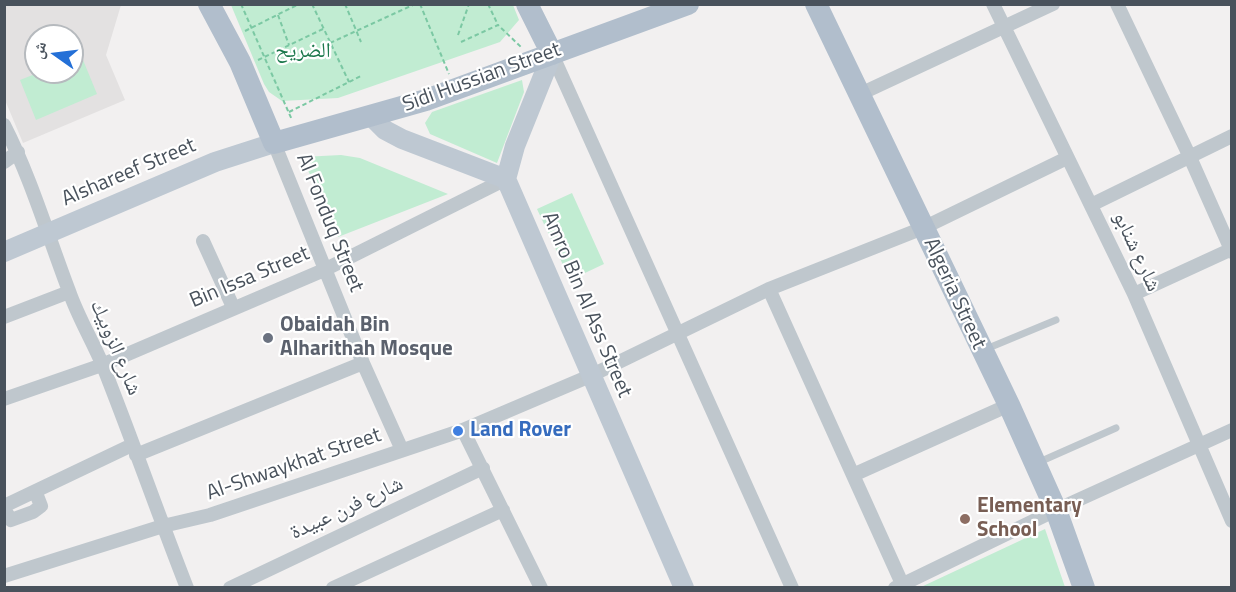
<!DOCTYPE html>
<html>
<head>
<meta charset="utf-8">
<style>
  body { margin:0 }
  #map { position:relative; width:1236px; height:592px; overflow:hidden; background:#f2f0f0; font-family:"Titillium Web","Noto Naskh Arabic",sans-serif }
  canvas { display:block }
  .frame { position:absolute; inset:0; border:6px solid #49525c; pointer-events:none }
  .north { position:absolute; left:24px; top:24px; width:60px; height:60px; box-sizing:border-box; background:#fff; border:2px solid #b6babe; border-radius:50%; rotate:284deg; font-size:16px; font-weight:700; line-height:24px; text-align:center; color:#49525c }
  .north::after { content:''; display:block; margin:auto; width:21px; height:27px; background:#2470d7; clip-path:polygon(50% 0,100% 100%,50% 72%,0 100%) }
</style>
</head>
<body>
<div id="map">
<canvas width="1236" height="592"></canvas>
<div class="frame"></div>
<div class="north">ش</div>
</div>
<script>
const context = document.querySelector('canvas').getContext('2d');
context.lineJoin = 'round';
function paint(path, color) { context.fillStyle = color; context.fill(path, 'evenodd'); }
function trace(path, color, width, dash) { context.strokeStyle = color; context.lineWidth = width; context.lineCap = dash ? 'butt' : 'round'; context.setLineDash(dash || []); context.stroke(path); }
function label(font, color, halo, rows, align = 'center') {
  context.font = font + ' "Titillium Web","Noto Naskh Arabic",sans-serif'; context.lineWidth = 4.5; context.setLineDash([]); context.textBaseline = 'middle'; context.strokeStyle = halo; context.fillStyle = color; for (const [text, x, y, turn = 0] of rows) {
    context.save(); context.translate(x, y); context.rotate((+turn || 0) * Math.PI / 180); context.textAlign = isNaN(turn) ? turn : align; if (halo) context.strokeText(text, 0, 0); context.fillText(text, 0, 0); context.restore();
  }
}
const education = new Path2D(`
  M4,5h117l-15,50 19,45 -102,43 -18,-43zM36,36h36v36h-36z`);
const green = new Path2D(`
  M231,5h282l6,15 -19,22 -162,56 -56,3 -13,-9 -5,-8z
  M81,55l16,39 -61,26 -16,-40 20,-8h32v-14z
  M522,80l2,12 -27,71 -67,-29 -5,-11 7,-11z
  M341,155l19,3 88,36 -110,43 -36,-80z
  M572,193l32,71 -34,16 -33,-71z
  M1045,529l20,58h-144z`);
const path = new Path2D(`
  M241,4l51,116
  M312,4l37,78
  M345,4l16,38
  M420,4l29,70
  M488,4l10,21
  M278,15l11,30
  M245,31l54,-27
  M458,35l11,-31
  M461,42l37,-17 23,22
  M330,43l85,-39
  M258,60l65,-31
  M289,112l72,-36`);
const lane = new Path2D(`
  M986,349l70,-29
  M1037,463l79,-35`);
const street = new Path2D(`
  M993,4l141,290 98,227
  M1117,4l72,151 43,97
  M552,54l240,534
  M858,95l195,-91
  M4,125c27,53 44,111 65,166 9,26 23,49 34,75 29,73 55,148 84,222
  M274,143l89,220 39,87
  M4,162l14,-10
  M1091,205l141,-69
  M203,241l30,66
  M1134,294l98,-45
  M4,317l65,-25
  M4,399l98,-34 222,-95 182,-91
  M463,430l78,158
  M136,455l227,-92
  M853,475l156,-70
  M4,506l128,-61
  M4,509l7,11 22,-8 8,-6 -5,-13
  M4,576l159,-50 47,-11 253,-85 127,-54 179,-87
  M230,588l253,-120
  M333,588l170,-78
  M895,588l161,-78 176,-80
  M904,588l-135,-299 154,-61 144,-70`);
const secondary = new Path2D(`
  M371,116l14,14 17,9 104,40 178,409
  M506,179l9,-33 37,-92
  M4,252l211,-90 59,-19`);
const primary = new Path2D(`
  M209,4l31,58 34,81 152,-43 262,-96
  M527,4l25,50
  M816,4l193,401 47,105 28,78`);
const markers = [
  [268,338,6,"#6b7280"],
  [458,431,6,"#3f7fe0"],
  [965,519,6,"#8d6e63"]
];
const parkNames = [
  ["الضريح",303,52]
];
const streetNames = [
  ["Sidi Hussian Street",482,78,-20],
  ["Alshareef Street",129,173,-23],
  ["Al Fonduq Street",329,223,68],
  ["شارع شنابو",1136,252,65],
  ["Bin Issa Street",250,278,-23],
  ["Algeria Street",954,294,65],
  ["Amro Bin Al Ass Street",586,305,67],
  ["شارع الزوبيك",115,348,67],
  ["Al-Shwaykhat Street",294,465,-19],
  ["شارع فرن عبيدة",347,509,-25]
];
const worshipNames = [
  ["Obaidah Bin",280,326],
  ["Alharithah Mosque",280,350]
];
const shopNames = [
  ["Land Rover",470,431]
];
const educationNames = [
  ["Elementary",977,507],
  ["School",977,531]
];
paint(education, '#e3e1e1');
paint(green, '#c1ecd2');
trace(path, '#7bc8a3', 2, [4.5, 3]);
trace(lane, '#bfc7cd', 7);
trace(street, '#bfc7cd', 14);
trace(secondary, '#bec8d2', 20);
trace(primary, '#b1becc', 22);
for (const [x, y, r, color] of markers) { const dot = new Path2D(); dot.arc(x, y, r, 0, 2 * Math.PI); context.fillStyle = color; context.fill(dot); trace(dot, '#fff', 2); }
label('21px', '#1d794d', '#fff', parkNames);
label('21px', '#49525c', '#fff', streetNames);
label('bold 21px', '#5b616d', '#fff', worshipNames, 'left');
label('bold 21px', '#366cbe', '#fff', shopNames, 'left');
label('bold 21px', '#785e54', '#fff', educationNames, 'left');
</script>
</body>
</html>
